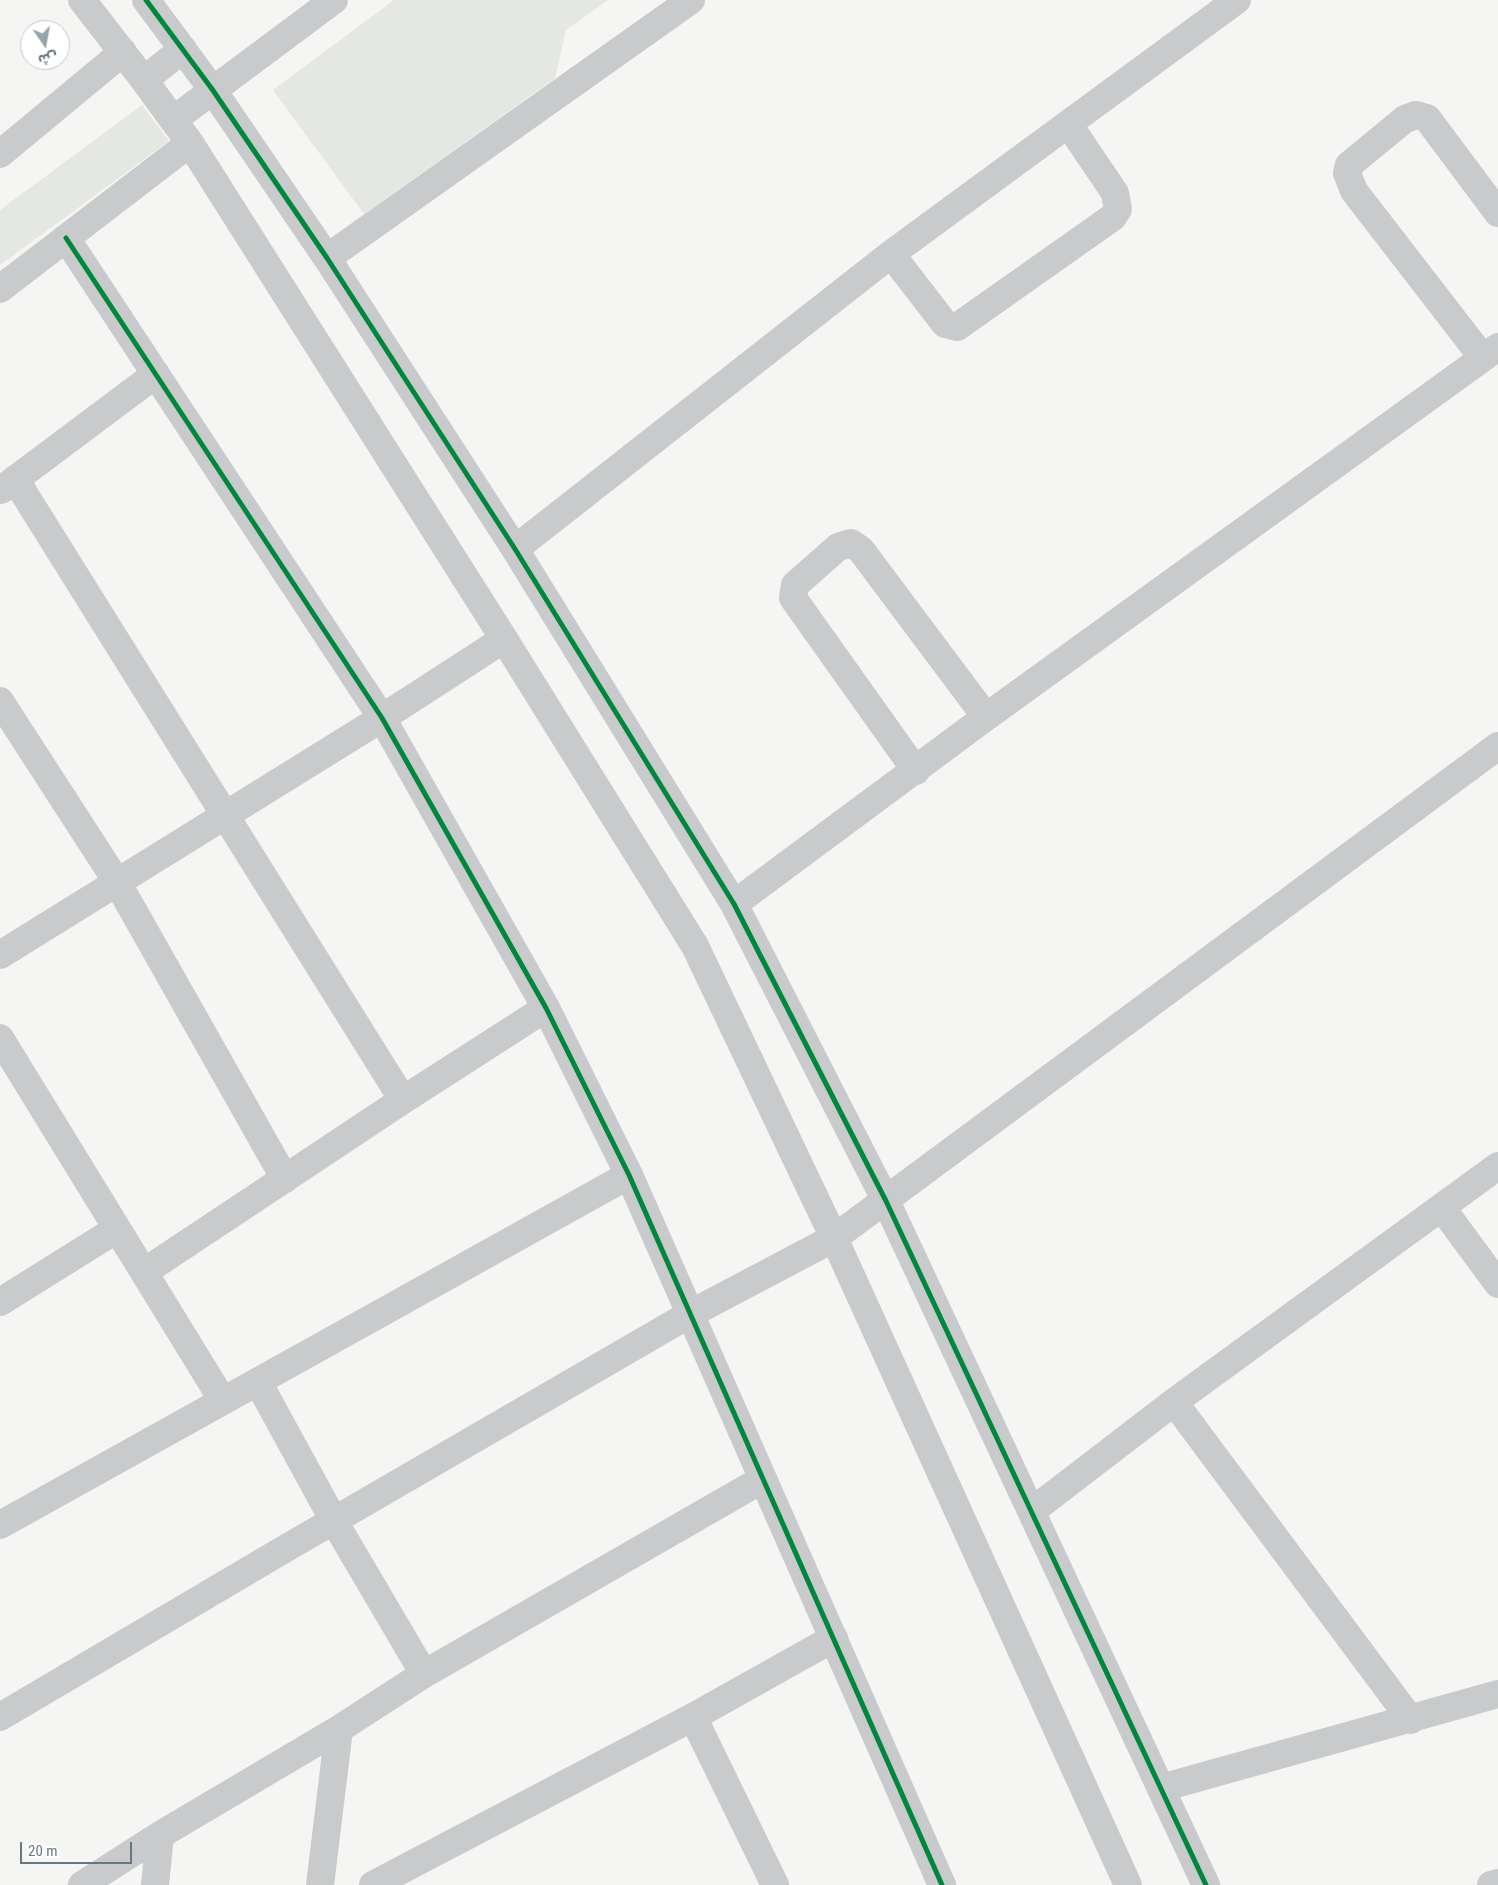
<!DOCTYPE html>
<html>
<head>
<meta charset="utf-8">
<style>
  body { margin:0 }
  #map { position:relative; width:1498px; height:1885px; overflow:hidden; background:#f5f5f4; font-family:"Roboto Condensed","Noto Sans Arabic",sans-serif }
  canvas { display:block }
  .north { position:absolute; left:20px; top:20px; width:50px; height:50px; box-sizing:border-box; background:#fff; border:1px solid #c2c9cd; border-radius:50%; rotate:168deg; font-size:14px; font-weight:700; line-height:20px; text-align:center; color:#677882 }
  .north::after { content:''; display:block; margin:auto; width:18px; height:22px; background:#99a4aa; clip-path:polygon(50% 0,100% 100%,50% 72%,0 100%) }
  .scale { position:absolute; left:20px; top:1842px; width:112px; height:22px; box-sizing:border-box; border:2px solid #677882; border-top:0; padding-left:6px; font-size:15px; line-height:18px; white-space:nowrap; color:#677882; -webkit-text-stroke:4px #fff; paint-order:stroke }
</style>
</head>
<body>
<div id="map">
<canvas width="1498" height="1885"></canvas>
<div class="north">ش</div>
<div class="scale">20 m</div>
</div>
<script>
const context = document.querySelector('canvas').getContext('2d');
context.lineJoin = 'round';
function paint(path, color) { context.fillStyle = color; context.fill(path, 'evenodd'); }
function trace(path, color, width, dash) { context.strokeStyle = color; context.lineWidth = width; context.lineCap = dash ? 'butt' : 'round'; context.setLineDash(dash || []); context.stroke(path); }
const green = new Path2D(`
  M394,0h214l-42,30 -11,48 -191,136 -91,-124z
  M142,105l27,36 -169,124v-55z`);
const street = new Path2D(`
  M82,0l62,80 46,63 314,496 191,307 139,292 294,647
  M146,0l66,89 115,169 188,291 219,355 152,297 320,684
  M144,80l39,-31
  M173,120l161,-120
  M0,154l123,-102
  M66,238l316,480 164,290 83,167 313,710
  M891,254l54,70 12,3 156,-110 5,-8 -3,-16 -46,-68
  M327,258l364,-258
  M0,289l190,-146
  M1483,358l-129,-167 -7,-18 2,-8 56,-46 11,-4 11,3 71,95
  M15,479l388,621
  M1,490l155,-116
  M515,549l376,-295 346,-254
  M0,701l117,181 168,297
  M916,771l-123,-173 2,-13 43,-38 13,-4 10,7 125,167
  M734,904l252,-187 512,-370
  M0,955l382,-237 122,-79
  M0,1038l223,363
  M1442,1208l56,76
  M144,1272l259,-172 143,-92
  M0,1302l117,-73
  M258,1382l76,139 90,153
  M1174,1402l237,318
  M1032,1511l142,-109 324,-236
  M0,1525l629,-350
  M0,1717l288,-170 402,-233 144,-76 664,-492
  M693,1717l82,168
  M1161,1788l337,-94
  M82,1885l78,-50 179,-106 85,-55 339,-195
  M155,1885l5,-50
  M320,1885l19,-156
  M373,1885l320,-168 141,-79
  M1491,1885l7,-2`);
const cycleway = new Path2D(`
  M146,0l66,89 115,169 188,291 219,355 152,297 320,684
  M66,238l316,480 164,290 83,167 313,710`);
paint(green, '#e5e7e2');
trace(street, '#c9cacb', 28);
trace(cycleway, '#00873e', 5);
</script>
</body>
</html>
